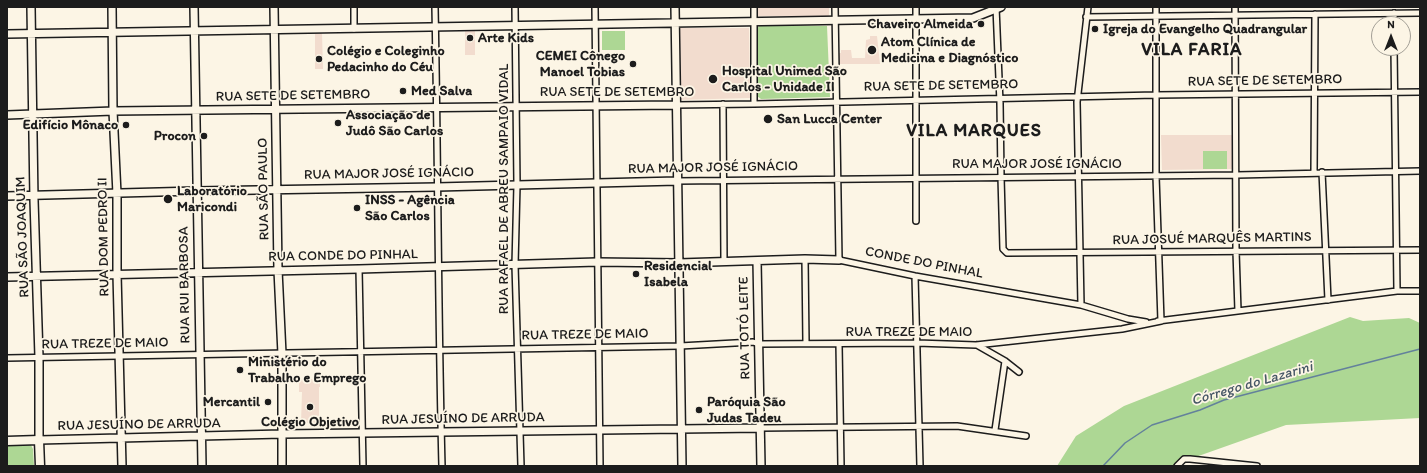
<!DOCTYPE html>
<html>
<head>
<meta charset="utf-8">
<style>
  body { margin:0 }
  #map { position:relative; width:1427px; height:473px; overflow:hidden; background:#fcf5e5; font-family:Itim,sans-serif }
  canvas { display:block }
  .frame { position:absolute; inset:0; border:8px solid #1c1c1c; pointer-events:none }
  .north { position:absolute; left:1371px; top:16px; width:40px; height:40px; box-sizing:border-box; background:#fcf5e5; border:1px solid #a29e95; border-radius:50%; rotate:0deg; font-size:11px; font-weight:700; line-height:16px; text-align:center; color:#1c1c1c }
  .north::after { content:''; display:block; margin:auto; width:14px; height:18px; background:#1c1c1c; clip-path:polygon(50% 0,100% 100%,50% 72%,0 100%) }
</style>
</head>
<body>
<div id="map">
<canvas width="1427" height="473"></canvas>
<div class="frame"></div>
<div class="north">N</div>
</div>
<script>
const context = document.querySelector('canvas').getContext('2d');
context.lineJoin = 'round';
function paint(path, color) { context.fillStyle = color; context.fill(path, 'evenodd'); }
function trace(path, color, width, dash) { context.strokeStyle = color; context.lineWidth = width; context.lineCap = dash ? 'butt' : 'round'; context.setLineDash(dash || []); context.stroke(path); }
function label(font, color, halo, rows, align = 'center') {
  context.font = font + ' Itim,sans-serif'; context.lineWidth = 3.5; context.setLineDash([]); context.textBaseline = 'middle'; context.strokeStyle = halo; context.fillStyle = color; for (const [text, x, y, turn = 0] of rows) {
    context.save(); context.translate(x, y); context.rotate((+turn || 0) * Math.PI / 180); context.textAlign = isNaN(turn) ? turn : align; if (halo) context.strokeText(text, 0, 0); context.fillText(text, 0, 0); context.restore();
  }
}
const built = new Path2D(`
  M758,7h71v9h-71z
  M677,28h72l1,70 -73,2z
  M465,31h10v24h-10z
  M322,33l1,36h-8v-35z
  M870,36h7l3,28h-41l-1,-11h3v-3h10l1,8h13l1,-18 4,-1z
  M1161,135h71v34l-70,1z
  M299,379h19l2,1v7h-1v36h-18l1,-31h-3z`);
const green = new Path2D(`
  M760,25l67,1 3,71 -69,2 -4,-3 -1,-67z
  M602,31h23v19h-23z
  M1203,151h24v18h-24z
  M1350,317l13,4 46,-3 11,5v95l-134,7 -96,34 -13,7h-120l19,-30 48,-30z
  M31,445l2,4 1,17h-27v-20z`);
const stream = new Path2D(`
  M1103,466l22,-23 27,-18 48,-15 24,-10 196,-51`);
const street = new Path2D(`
  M354,7v22
  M435,7c3,153 3,306 7,459
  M515,7l2,178 -2,80 6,201
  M595,7l5,459
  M835,7l4,253 76,16 166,29 47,14 18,3
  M916,7v214
  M996,7l4,96 1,74 2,72 4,4 413,-3
  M1156,7v169l5,145
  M1235,7l1,244 2,60
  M1394,13v11
  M1086,17l334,-4
  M1394,48l3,243
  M723,104l1,157
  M754,104v-97
  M675,105l79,-1 402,-9 264,-3
  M1314,172l1,-158
  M1322,172l6,128
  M677,181l560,-6 183,-4
  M805,259l1,84
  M359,269l4,197
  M915,276l5,190
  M1081,305l-4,-203 11,-95
  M1158,321l239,-30h23
  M839,344l2,122
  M977,345l28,16 14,11
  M7,358l673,-12 73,-4 6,2 158,-1 59,2 146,-16 39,-8
  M760,428l197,-2 69,10
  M995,430l10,-69
  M1177,466l7,-7h6l67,7`);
const secondary = new Path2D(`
  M31,7l3,193 5,157v83l243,-6 478,-6
  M112,7l1,104 4,83v80l5,192
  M194,7l8,459
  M274,7l4,263 4,84v112
  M675,7l7,459
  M7,34l966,-16 28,-11
  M7,115l106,-4 562,-6
  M7,196l190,-5 240,-4 240,-6
  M757,261l4,205
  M7,277l352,-8 238,-7 82,1 126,-4 34,1`);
const primary = new Path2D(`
  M7,441l32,-1 1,26`);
const markers = [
  [981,24,4,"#1c1c1c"],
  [1095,29,4,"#1c1c1c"],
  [470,38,4,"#1c1c1c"],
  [872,50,5,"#1c1c1c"],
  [319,59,4,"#1c1c1c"],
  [633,64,4,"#1c1c1c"],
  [713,79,5,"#1c1c1c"],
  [403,91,4,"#1c1c1c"],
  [768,119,5,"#1c1c1c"],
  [338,123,4,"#1c1c1c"],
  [126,125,4,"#1c1c1c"],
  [204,136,4,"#1c1c1c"],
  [168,199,5,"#1c1c1c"],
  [357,208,4,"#1c1c1c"],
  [636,274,4,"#1c1c1c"],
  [240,370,4,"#1c1c1c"],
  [268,402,4,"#1c1c1c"],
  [310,407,4,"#1c1c1c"],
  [699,410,4,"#1c1c1c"]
];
const poiNames = [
  ["Chaveiro Almeida",973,24,"right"],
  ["Igreja do Evangelho Quadrangular",1103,29],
  ["Arte Kids",478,38],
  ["Atom Clínica de",881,42],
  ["Medicina e Diagnóstico",881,58],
  ["Colégio e Coleginho",327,51],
  ["Pedacinho do Céu",327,67],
  ["CEMEI Cônego",625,56,"right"],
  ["Manoel Tobias",625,72,"right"],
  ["Hospital Unimed São",722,71],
  ["Carlos - Unidade II",722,87],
  ["Med Salva",411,91],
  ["Associação de",346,115],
  ["Judô São Carlos",346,131],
  ["San Lucca Center",777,119],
  ["Edifício Mônaco",118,125,"right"],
  ["Procon",196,136,"right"],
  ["Laboratório",177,191],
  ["Maricondi",177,207],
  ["INSS - Agência",365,200],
  ["São Carlos",365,216],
  ["Residencial",644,266],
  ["Isabela",644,282],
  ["Ministério do",248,362],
  ["Trabalho e Emprego",248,378],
  ["Mercantil",260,402,"right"],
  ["Paróquia São",707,402],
  ["Judas Tadeu",707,418],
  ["Colégio Objetivo",310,422,"center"]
];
const streetNames = [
  ["RUA SETE DE SETEMBRO",1265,81,-1],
  ["RUA SETE DE SETEMBRO",941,86,-1],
  ["RUA SETE DE SETEMBRO",617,92],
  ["RUA SETE DE SETEMBRO",293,96,-1],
  ["RUA MAJOR JOSÉ IGNÁCIO",1037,164],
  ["RUA MAJOR JOSÉ IGNÁCIO",713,168,-1],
  ["RUA MAJOR JOSÉ IGNÁCIO",389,174,-1],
  ["RUA SÃO PAULO",264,189,-91],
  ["RUA RAFAEL DE ABREU SAMPAIO VIDAL",504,189,-90],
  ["RUA SÃO JOAQUIM",23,237,-92],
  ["RUA DOM PEDRO II",104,237,-91],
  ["RUA JOSUÉ MARQUÊS MARTINS",1212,239,-1],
  ["RUA CONDE DO PINHAL",343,256,-1],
  ["CONDE DO PINHAL",924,263,11],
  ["RUA RUI BARBOSA",185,285,-91],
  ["RUA TOTÓ LEITE",745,328,-91],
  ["RUA TREZE DE MAIO",909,332],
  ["RUA TREZE DE MAIO",585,335,-1],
  ["RUA TREZE DE MAIO",105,344,-1],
  ["RUA JESUÍNO DE ARRUDA",463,419,-1],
  ["RUA JESUÍNO DE ARRUDA",139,425,-1]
];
const waterNames = [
  ["Córrego do Lazarini",1252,384,-16]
];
const districtNames = [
  ["VILA FARIA",1192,50],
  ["VILA MARQUES",974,131]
];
paint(built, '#f2dcce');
paint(green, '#add794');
trace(stream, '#63819b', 1.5);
trace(street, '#1c1c1c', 8);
trace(secondary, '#1c1c1c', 10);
trace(primary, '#1c1c1c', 11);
trace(street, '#fcf5e5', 5);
trace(secondary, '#fcf5e5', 7);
trace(primary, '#fcf5e5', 8);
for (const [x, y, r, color] of markers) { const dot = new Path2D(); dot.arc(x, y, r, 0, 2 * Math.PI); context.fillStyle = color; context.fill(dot); trace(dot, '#fcf5e5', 1.5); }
label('bold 14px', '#1c1c1c', '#fcf5e5', poiNames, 'left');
label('14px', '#1c1c1c', '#fcf5e5', streetNames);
label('italic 15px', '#465766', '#fcf5e5', waterNames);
context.letterSpacing = '1px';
label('bold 18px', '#1c1c1c', '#fcf5e5', districtNames);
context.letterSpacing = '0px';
</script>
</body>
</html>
